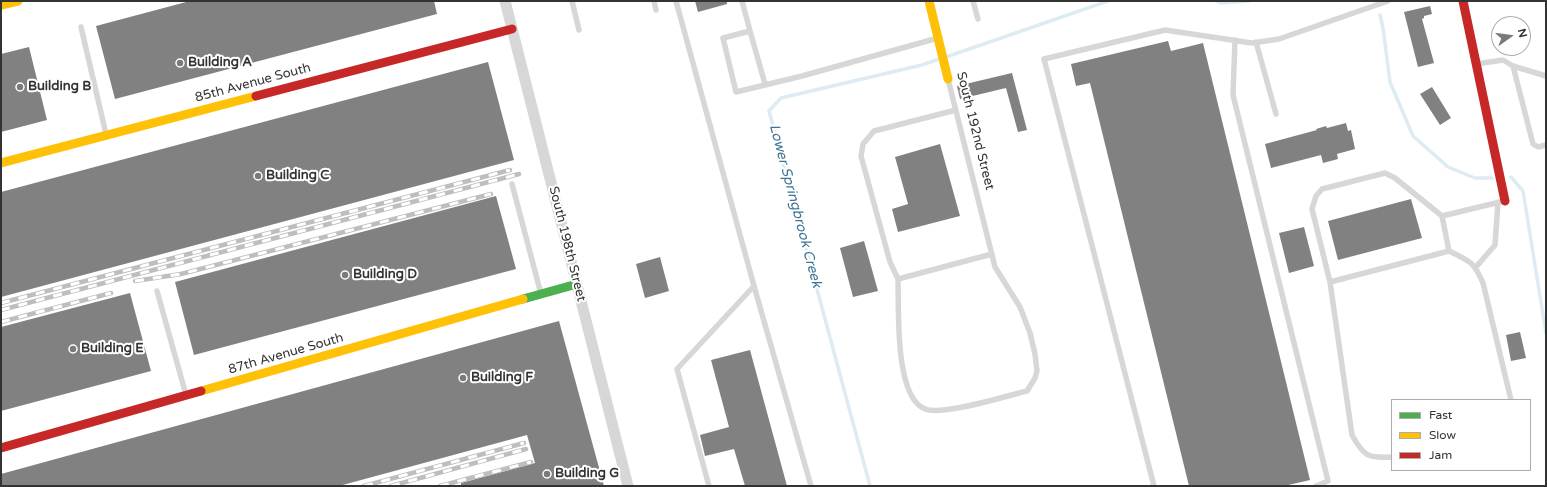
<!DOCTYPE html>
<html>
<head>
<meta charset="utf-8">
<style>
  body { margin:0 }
  #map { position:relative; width:1547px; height:487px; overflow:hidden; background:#fff; font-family:"Varela Round",sans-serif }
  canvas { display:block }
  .frame { position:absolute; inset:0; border:2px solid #333; pointer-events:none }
  .legend { position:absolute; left:1391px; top:399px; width:140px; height:72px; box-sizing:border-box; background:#fff; border:1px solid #adadad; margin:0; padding:5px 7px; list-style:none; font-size:12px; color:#333 }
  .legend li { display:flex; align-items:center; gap:8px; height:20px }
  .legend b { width:20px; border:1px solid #adadad }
  .north { position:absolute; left:1491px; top:16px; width:40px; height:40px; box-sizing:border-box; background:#fff; border:1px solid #adadad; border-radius:50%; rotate:76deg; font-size:11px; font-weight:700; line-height:16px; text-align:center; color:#333 }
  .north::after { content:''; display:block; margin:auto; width:14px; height:18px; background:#7a7a7a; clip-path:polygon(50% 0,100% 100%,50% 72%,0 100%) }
</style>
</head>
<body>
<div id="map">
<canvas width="1547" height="487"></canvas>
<div class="frame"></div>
<ul class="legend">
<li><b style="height:5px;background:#4caf50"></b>Fast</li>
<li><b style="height:5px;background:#ffc107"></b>Slow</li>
<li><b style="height:5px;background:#c62828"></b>Jam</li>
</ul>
<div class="north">N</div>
</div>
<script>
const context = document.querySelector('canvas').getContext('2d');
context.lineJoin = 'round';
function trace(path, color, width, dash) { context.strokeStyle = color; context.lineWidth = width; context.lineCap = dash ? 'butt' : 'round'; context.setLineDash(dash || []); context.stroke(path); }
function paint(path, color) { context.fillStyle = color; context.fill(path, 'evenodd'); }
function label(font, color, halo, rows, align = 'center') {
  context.font = font + ' "Varela Round",sans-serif'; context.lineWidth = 4; context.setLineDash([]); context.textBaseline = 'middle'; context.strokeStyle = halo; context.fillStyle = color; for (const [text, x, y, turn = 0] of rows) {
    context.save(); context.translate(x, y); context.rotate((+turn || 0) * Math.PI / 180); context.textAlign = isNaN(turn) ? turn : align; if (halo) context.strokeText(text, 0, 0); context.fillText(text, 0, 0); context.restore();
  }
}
const stream = new Path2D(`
  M1216,1l5,2 28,-2
  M1380,15l3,13 7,54 23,54 35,31 27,11h17
  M946,57l162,-56
  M1511,177l12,14 23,142
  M870,486l-101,-375 12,-13 141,-33 17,-6`);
const building = new Path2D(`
  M190,1h244l3,13 -322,85 -19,-73z
  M695,1h32v3l-29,8z
  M1430,6l2,8 -8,2v2l-2,1 12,44 -16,4 -14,-55z
  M1168,41l3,10 32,-8 107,437 -26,6h-95l-99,-403 -14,3 -5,-22z
  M29,47l18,73 -46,12v-78z
  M488,62l26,98 -513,137v-105z
  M1012,73l15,57 -9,2 -12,-44 -46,11 -3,-13z
  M1432,87l19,31 -11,7 -20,-31z
  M1346,123l2,8 3,-1 4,19 -18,5 1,5 -15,4 -2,-8 -50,13 -6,-24 52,-14 -1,-1 10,-3 1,2z
  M940,144l20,72 -62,16 -6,-23 16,-5 -13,-47z
  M496,196l20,73 -322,86 -19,-73z
  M1411,199l11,39 -84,22 -10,-39z
  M1304,227l10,39 -25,7 -10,-40z
  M864,241l14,50 -25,6 -13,-49z
  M660,257l9,34 -24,7 -9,-34z
  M130,293l21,78 -150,40v-84z
  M559,321l45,165h-143v-3l74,-20 -8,-28 -188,51h-338v-12z
  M1520,332l6,26 -15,3 -5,-26z
  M750,350l37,136h-42l-11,-37 -29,7 -5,-21 29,-8 -18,-67z`);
const lane = new Path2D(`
  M572,1l7,29
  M654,1l2,9
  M676,1l78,285 57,200
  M742,1l8,30
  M973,1l5,18
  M81,27l25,107
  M1235,40l-2,55 95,386 -12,5
  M1256,42l20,72
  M1476,64l27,-4 10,6 20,78 5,3 8,-2
  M1513,66l33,10
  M765,84l-15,-53 -27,7 13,54 66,-16 136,-38
  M956,110l-82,21 -11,13 -2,12 29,106 8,17 94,-25
  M512,184l29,110
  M1442,216l7,35 -119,31 -18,-73 4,-13 6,-7 63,-16 10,5 47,38 62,-15
  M1449,251c21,10 25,11 34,32l28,117
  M1476,267l19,-22 3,-43
  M898,279c1,28 -4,118 27,130 17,7 81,-13 102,-18l8,-13 2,-7 -2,-17 -5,-21 -10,-26 -25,-40 -47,-188
  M1330,282l22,153c12,22 16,23 40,22
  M157,291l29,104
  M709,486l-32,-117 77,-83
  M1154,486l-110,-427 121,-29 87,13 27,-4 109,-38`);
const street = new Path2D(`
  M505,1l123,485`);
const fast = new Path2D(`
  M523,299l54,-15`);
const slow = new Path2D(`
  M929,1l19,78
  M1,5l17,-4
  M1,163l255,-67
  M201,391l322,-92`);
const jam = new Path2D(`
  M1463,1l42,200
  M256,96l256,-67
  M1,448l200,-57`);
const rail = new Path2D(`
  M135,281l46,-7 310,-80
  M1,303l509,-133
  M1,310l518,-136
  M1,322l110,-29
  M364,486l160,-43
  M391,486l135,-37
  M440,486l91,-24`);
const markers = [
  [180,63,4,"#7a7a7a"],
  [20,87,4,"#7a7a7a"],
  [258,176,4,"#7a7a7a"],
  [345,275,4,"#7a7a7a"],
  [73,349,4,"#7a7a7a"],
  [463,378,4,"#7a7a7a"],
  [547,474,4,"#7a7a7a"]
];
const poiNames = [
  ["Building A",188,63],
  ["Building B",28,87],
  ["Building C",266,176],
  ["Building D",353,275],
  ["Building E",81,349],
  ["Building F",471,378],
  ["Building G",555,474]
];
const streetNames = [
  ["85th Avenue South",253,83,-15],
  ["South 192nd Street",975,131,76],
  ["South 198th Street",567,244,76],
  ["87th Avenue South",286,354,-16]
];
const waterNames = [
  ["Lower Springbrook Creek",795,206,75]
];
trace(stream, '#ddebf3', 3.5);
paint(building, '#818181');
trace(lane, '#d7d7d7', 5.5);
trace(street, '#d7d7d7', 11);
trace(fast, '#4caf50', 9);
trace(slow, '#ffc107', 9);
trace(jam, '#c62828', 9);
trace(rail, '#bebebe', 4.5);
trace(rail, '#fff', 3, [9]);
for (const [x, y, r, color] of markers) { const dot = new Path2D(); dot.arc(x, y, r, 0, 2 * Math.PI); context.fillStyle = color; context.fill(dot); trace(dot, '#fff', 1.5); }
label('bold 13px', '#333', '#fff', poiNames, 'left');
label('13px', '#333', '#fff', streetNames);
label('italic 14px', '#3f7597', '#fff', waterNames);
</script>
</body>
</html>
